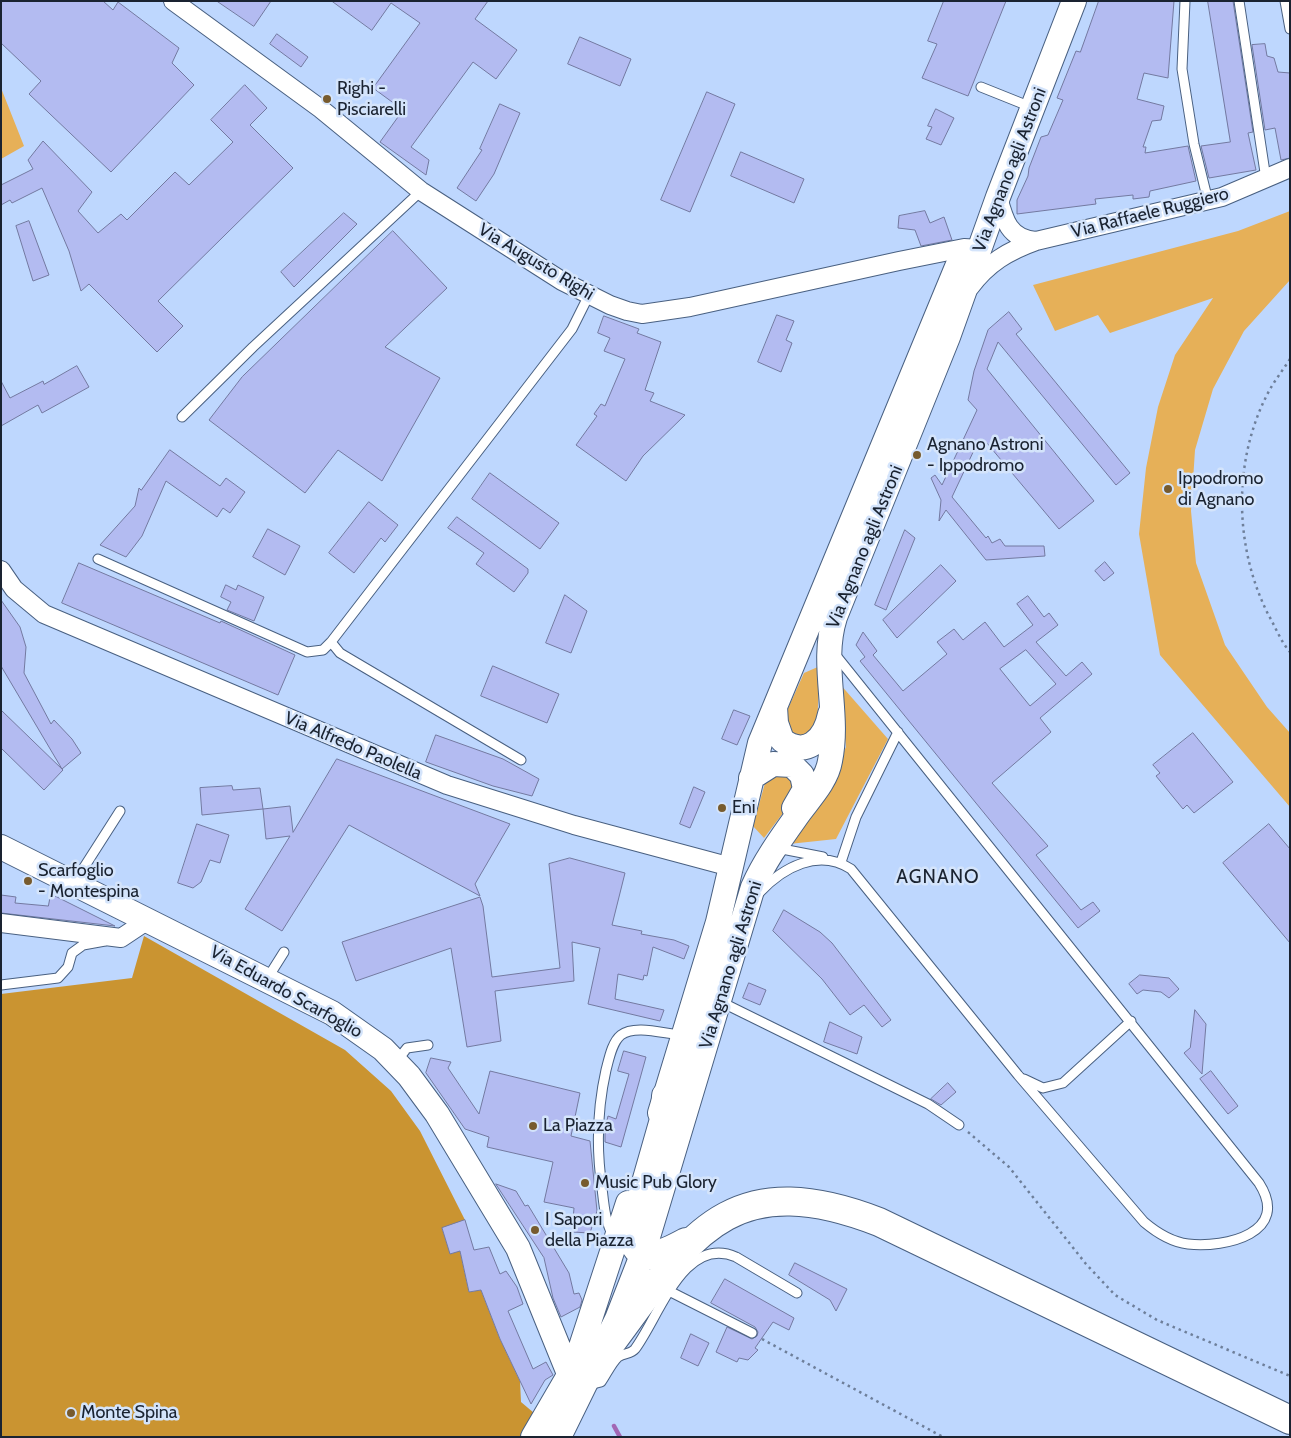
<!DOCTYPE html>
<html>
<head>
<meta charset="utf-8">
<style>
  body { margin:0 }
  #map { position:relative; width:1291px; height:1438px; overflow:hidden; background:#bed7fe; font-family:Cabin,sans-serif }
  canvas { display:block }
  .frame { position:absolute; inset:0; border:2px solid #1a2331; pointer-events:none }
</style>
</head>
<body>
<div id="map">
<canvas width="1291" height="1438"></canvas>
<div class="frame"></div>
</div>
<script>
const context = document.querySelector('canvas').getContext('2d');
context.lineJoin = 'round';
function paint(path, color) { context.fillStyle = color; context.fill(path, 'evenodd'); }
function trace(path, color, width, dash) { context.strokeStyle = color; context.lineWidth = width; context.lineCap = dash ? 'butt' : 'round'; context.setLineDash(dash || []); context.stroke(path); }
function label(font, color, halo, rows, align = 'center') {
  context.font = font + ' Cabin,sans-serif'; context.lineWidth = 5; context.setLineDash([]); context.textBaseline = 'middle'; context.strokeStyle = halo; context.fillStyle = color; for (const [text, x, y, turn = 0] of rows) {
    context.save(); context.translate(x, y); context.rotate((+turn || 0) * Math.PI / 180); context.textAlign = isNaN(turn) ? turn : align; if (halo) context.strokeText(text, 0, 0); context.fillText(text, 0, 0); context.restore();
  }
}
const green = new Path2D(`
  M1,88l23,58 -23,13z
  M1290,211v69l-46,51 -31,58 -18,61 -4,61 5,52 29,82 42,62 23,26v74l-130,-152 -21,-121 7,-66 12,-61 17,-52 38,-57 -103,35 -12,-18 -43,16 -22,-46 205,-54z
  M820,666l-3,60 -7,12 -21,-3 -3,-22 18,-40z
  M839,683l49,56 -52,100 -47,5 36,-53 21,-44z
  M791,773l5,23 -32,42 -11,-12 12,-43 7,-8z`);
const forest = new Path2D(`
  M144,936l201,114 46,41 29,40 45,89 -23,8 8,25 10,-2 9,41 12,-2 19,49 20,42 1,21 13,11 -14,24h-519v-443l131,-16z`);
const stream = new Path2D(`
  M614,1426l6,11`);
const building = new Path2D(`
  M1,1h102l10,9 5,-8 61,46 -7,15 22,22 -83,87 -82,-78 12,-13 -40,-38z
  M217,1h54l-17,25z
  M332,1h156l-13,18 42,31 -21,29 -23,-17 -62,85 18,13 -3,15 -46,-33 23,-32 -30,-22 47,-65 -29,-20 -19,27z
  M944,1h62l-38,95 -46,-18 15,-34 -9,-3z
  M1099,1h75l-6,77 -24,-5 -7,26 27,7 -3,14 -9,1 -9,26h3l-1,6 43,-7 8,35 -46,10 -1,6 -16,2v-4l-38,4 1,5 -79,10v-14l11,-24 1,-8 12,-31 7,-2 15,-35 -6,-2 19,-47 4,1z
  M1208,1h25l20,131 -5,1 8,37 -47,8 -8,-32 29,-4z
  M277,34l31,23 -7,10 -31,-23z
  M580,37l51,22 -11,27 -52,-22z
  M1265,44l2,12 7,2 4,14 12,1v85l-9,2 -6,-32 -10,2 -13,-85z
  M245,85l22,23 -17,17 43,43 -135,133 25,25 -26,26 -68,-68 -8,7 -12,-40 -27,-63 -30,15 -2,-3 -9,5v-20l32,-16 -5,-9 15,-19 49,51 -14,19 20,22 23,-19 6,6 48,-48 14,13 44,-43 -22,-22z
  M707,92l28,12 -45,108 -29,-12z
  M500,104l20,9 -26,61 -18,27 -19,-13 25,-38 -2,-1z
  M936,109l18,9 -13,27 -15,-6 6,-12 -4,-1z
  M741,152l63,27 -10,24 -63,-27z
  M925,211l5,12 14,-6 8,23 -31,6 -6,-16 -17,-2 1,-12z
  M344,213l13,11 -63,63 -13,-15z
  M29,221l20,54 -16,6 -17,-55z
  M393,231l54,57 -62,59 55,31 -58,103 -44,-31 -33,43 -96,-73 33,-43z
  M1009,312l13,17 -6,5 114,139 -14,12 -118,-143 -11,27 107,132 -35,28 -73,-87 -5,10 -6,-4 -23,49 34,41 2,-2 4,7 8,-4 5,7h39l1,10 -59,4 -40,-50 -7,11 2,-21 -10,-22 4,-3 7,10 35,-75 -9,-10 6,-29 14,-41z
  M777,315l17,6 -8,19 6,3 -11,29 -23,-10z
  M604,316l35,13 -2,4 24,9 -16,48 9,3 -4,8 35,14 -42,41 -17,25 -50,-36 21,-29 -3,-2 7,-10 4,2 20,-47 -21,-8 6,-13 -12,-5z
  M77,366l12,21 -47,26 -4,-8 -37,21v-45l9,17 33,-17 1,3z
  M170,450l50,36 6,-8 19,14 -15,21 -7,-5 -6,9 -51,-36 -24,55 -16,21 -26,-12 35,-39 4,-18 2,2z
  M490,473l69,50 -19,26 -68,-50z
  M369,502l29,23 -13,17 -4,-4 -27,35 -25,-20z
  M457,517l71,52v4l-14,19 -38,-28 8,-11 -36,-25z
  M268,529l32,17 -15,29 -32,-18z
  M905,530l10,8 -29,72 -11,-5z
  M1105,562l9,11 -10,8 -9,-10z
  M79,563l141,60 1,-2 74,34 -17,40 -216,-92z
  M941,565l15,16 -59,57 -14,-18z
  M226,585l10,5 2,-5 26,12 -10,24 -27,-11 4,-8 -10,-5z
  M565,595l22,16 -16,42 -25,-10z
  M1028,596l16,21 5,-4 9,12 -22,17 30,34 16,-14 10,12 -52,44 11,14 -59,51 56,63 -12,9 45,55 12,-8 7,9 -22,17 -218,-267 5,-4 -9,-12 7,-13 14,19 -4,4 30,36 44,-37 -10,-12 17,-13 9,11 22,-18 19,25 29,-22 -16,-21zM1026,650l30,34 -26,22 -30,-37z
  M1,600l19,27 6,20 -2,26 27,51 3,-4 18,19 9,14 -19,16 -61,-103z
  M493,666l66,28 -12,29 -66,-27z
  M1,710l62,60 -19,20 -43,-42z
  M734,710l16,6 -13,29 -15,-6z
  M1193,733l40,49 -39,31 -7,-8 -4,4 -27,-33 4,-3 -7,-8z
  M436,735l67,24 36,20 -7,17 -39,-10 -67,-24z
  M337,759l173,65 -35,60 5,12 -131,-71 -67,106 -37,-22 45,-73 -24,3 -3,-30 27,-3 3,26z
  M232,786l1,4 27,-2 3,21 -61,6 -2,-27z
  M694,787l11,5 -15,36 -10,-4z
  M197,824l32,11 -9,28 -10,-3 -9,22 -8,6 -15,-5z
  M1269,824l21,25v94l-67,-80z
  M570,858l55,15 -13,52 30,6 -1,3 33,6 15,6 -5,13 -31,-12 -6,29 -3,-1 -1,5 -25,-6 -3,25 49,11 -4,11 -72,-17 12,-56 -28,-6 2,39 -79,10 6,50 -34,6 -16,-99 -95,33 -14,-39 138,-45 3,9 9,71 68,-9 -11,-104z
  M51,894l64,32 -114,-13v-18l15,2 -1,6 33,3z
  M784,910l36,22 12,11 59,77 -9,7 -18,-22 -14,10 -28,-36 -49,-48z
  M1140,975l29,3 10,11 -10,9 -8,-6 -18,-2 -6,4 -8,-10z
  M749,983l17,7 -6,15 -17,-7z
  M1195,1010l11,14 -4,50 -18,-21 6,-5z
  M830,1022l32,15 -5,17 -33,-12z
  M624,1051l22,6 -25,90 -16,-5v-13l3,-13 8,3 13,-45 -11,-3z
  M431,1058l20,4 -3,6 31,46 11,-43 90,22 -9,43 19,5 7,70 -7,22 -18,-1 2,-24 -30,-6 9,-40 -66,-15 2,-10 -24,-8 -39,-56z
  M1211,1071l27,35 -10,8 -28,-35z
  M948,1083l8,9 -15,13 -10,-6z
  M496,1184l20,7 9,15 3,-1 41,68 5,21 5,-1 3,7 -2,7 -19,10 -8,-19 -9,-40z
  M465,1220l9,30 15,-3 11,27 6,-3 11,16 6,17 -15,7 25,58 13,-7 7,13 -8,5 -14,24 -31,-65 -19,-49 -12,2 -9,-41 -10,3 -8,-26z
  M795,1263l52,26 -11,22 -6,-11 -41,-25z
  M725,1279l69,39 -5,12 -16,-8 -18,26 3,2 -10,10 -9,-2 -2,4 -21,-10 11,-25 25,12 5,-3 1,-4 -3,-5 -44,-24z
  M691,1334l18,9 -11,23 -17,-8z`);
const path = new Path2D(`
  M1290,359c-7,11 -15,21 -21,32 -37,69 -35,157 0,225 7,12 12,26 21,36
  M968,1132l41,35 77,97 29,31 42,25 133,56
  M762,1339l181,98`);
const lane = new Path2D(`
  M1185,1l-3,68 12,75 14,57
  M1239,1l27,178
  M1285,1l5,28
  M981,87l40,16
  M182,417l71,-70 168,-156
  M98,559l209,93 16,-2 8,-8 241,-313 17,-34
  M331,642l9,11 181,107
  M777,848l46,9
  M841,862l15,-45 42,-85
  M74,883l46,-72
  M759,893c24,-26 60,-45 92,-24l167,206 126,147c13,11 27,20 44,22 38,4 103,-11 71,-61l-425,-530
  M267,979l17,-27
  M1,985l57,-7 10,-11 4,-14 11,-8 22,-4
  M719,1001l209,103 31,21
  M396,1062l11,-14 21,-3
  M1024,1079l19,9 20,-5 68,-62
  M613,1236c-8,-15 -9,-31 -11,-48 -6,-41 -5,-78 4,-118 3,-11 6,-28 15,-35 14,-11 44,-1 60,0
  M669,1291l83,42
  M589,1385l12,-3c5,-7 11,-20 17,-25 6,-4 13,-3 17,-8 24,-32 49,-115 101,-92l61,36`);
const street = new Path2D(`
  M173,1l148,108 100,82 141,90 48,24 17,6 15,3 48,-7 209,-46 65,-13 16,1
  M998,197c6,23 11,42 38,44
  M970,287c18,-24 38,-36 66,-46l186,-44 68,-29
  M1,570l13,19 30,25 403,171 127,40 157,42
  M1,923l120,15 27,-18`);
const secondary = new Path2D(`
  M775,707l1,16 6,17c24,19 43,-1 48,-26
  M751,778l22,-14 19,1 10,10 3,14 -11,19
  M1,847l331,166 51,36 26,27 28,38 81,134 52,128 7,5
  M660,1113l58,-191 42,-179 199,-481
  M533,1437l42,-72 53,-162
  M559,1437l58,-118 27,-69 109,-363c12,-27 29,-50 46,-74 11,-15 28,-33 31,-52 10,-48 -10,-97 5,-144l113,-280 50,-140 76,-196`);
const highway = new Path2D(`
  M666,1096l-1,20 -34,119c8,33 35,18 55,7
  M596,1363c87,-112 121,-204 283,-141l411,198`);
const markers = [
  [327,99,5,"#775b2e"],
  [917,455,5,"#775b2e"],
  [1168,489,5,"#775b2e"],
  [722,808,5,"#775b2e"],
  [28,881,5,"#775b2e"],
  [533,1126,5,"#775b2e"],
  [585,1183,5,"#775b2e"],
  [535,1230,5,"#775b2e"],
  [71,1413,5,"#775b2e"]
];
const poiNames = [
  ["Righi -",337,89],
  ["Pisciarelli",337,110],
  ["Agnano Astroni",927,445],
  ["- Ippodromo",927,466],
  ["Ippodromo",1178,479],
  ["di Agnano",1178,500],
  ["Eni",732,808],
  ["Scarfoglio",38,871],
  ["- Montespina",38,892],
  ["La Piazza",543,1126],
  ["Music Pub Glory",595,1183],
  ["I Sapori",545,1220],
  ["della Piazza",545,1241],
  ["Monte Spina",81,1413]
];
const streetNames = [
  ["Via Agnano agli Astroni",1010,170,-69],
  ["Via Raffaele Ruggiero",1150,213,-14],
  ["Via Augusto Righi",536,262,31],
  ["Via Agnano agli Astroni",865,547,-68],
  ["Via Alfredo Paolella",353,746,23],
  ["Via Agnano agli Astroni",731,965,-73],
  ["Via Eduardo Scarfoglio",286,992,29]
];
const neighbourhoodNames = [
  ["AGNANO",938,877]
];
paint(green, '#e6b058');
paint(forest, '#ca9431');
trace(stream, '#a267b4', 4.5);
paint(building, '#b3bbf1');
trace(building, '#7379a0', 1);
trace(lane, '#496081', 11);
trace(street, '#496081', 20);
trace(secondary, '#496081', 26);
trace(highway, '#496081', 30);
trace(path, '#6e7f9a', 2.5, [2.5, 4]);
trace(lane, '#fff', 9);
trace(street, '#fff', 18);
trace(secondary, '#fff', 24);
trace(highway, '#fff', 28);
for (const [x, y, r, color] of markers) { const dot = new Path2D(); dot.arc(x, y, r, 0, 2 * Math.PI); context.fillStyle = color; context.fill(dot); trace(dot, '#d4e4fb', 2); }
label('18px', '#1a2331', '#d4e4fb', poiNames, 'left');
label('18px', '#1a2331', '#d4e4fb', streetNames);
context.letterSpacing = '1px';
label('19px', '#1a2331', '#d4e4fb', neighbourhoodNames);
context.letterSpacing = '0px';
</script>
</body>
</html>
